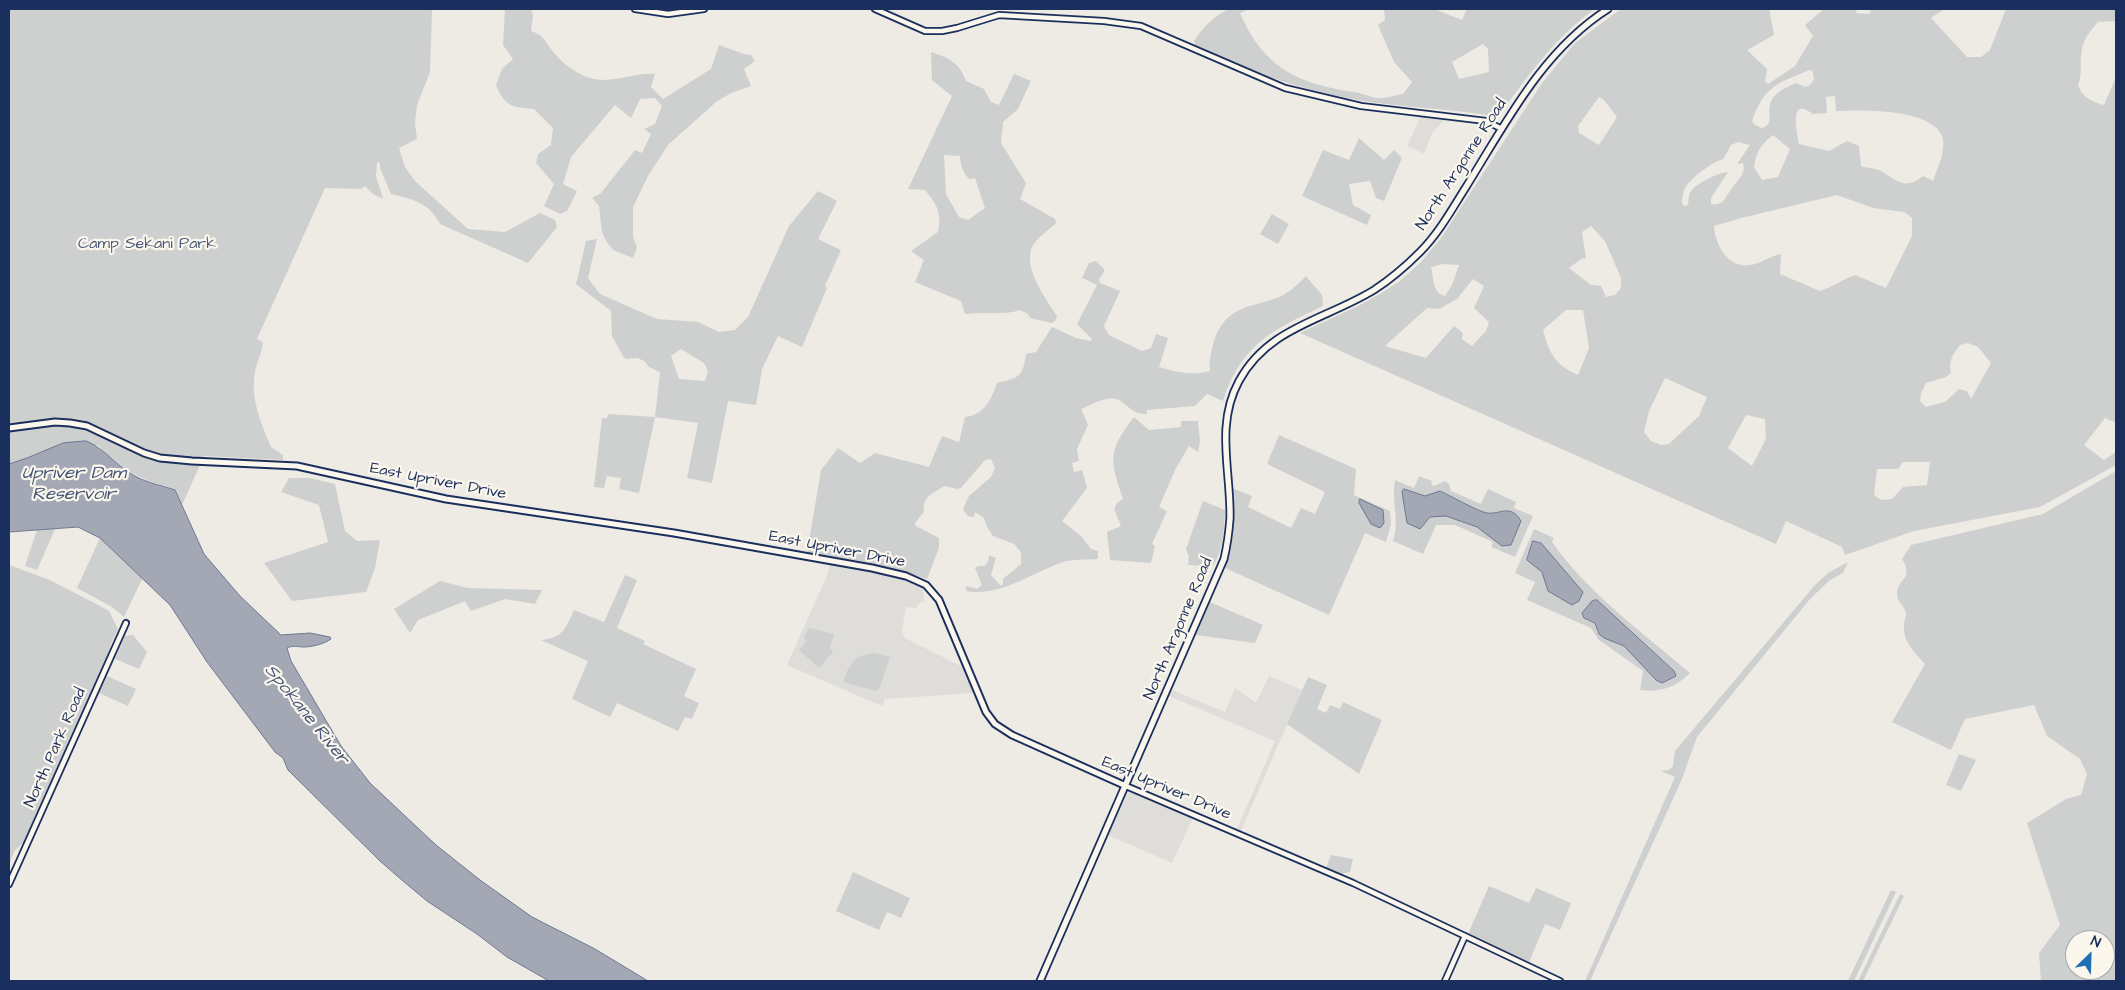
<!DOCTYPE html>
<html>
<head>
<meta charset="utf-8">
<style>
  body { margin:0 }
  #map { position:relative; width:2125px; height:990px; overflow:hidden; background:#eeebe4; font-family:"Architects Daughter",sans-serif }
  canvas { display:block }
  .frame { position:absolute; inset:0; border:10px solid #1b2f5e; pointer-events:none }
  .north { position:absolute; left:2065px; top:930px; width:50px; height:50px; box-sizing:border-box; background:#fbf7ec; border:1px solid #a1a7b3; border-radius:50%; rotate:24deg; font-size:14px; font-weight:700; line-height:20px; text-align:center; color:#1b2f5e }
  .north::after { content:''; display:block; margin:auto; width:18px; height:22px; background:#1f6fb2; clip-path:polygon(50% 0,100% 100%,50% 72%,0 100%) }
</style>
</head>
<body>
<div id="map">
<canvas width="2125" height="990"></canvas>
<div class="frame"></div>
<div class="north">N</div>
</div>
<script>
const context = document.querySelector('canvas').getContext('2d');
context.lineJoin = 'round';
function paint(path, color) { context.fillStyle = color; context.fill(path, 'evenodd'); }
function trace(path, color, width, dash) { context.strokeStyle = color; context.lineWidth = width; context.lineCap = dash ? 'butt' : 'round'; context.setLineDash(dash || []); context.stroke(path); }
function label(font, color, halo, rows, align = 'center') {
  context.font = font + ' "Architects Daughter",sans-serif'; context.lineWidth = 4.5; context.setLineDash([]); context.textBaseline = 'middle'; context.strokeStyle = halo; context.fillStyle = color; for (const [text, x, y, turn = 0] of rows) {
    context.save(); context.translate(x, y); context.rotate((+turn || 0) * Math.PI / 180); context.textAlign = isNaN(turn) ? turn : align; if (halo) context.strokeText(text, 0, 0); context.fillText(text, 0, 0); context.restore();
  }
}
const built = new Path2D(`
  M1421,116l24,3 -13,14 -8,21 -17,-8z
  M830,563l72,15 21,10 1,14h-4l-4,6 -10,-1 -4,24 3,7 58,29 11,26 -89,6 -3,7 -95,-41 40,-89z
  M1269,676l33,14 -61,141 -4,-2 38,-88 -106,-45 3,-6 53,22 10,-24 21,15z
  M1131,792l62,26 -21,45 -64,-28 19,-40z`);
const green = new Path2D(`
  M9,9h423l-2,63 -13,33 -2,18 2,16 -18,9 6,19 10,14 53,48 37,3 35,-19 15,7 2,7 -29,36 -88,-39c-12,-23 -27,-24 -49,-30l-11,-26v-5l-3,-1 -1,14 7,23 -10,-5 -8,-8 -4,3 -36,-1 -68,151 6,3c-1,10 -6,19 -8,30 -5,26 6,51 16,75l12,8v5l-79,-4 -22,49 -7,-15c-32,-11 -55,-18 -77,-45l-89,19z
  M505,9h26l2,7 -2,15c15,5 15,13 24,23 9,11 25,22 39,25 21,4 41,-7 61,-5l-4,13 12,12 48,-30 8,-24 25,9 7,1 4,6 -11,8 7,17 -20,7 -15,9 -48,43 -20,31 -15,31v30l4,11 -4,10 -20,-8 -7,-9 -4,-9 -3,-26 -7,-8 9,-5 34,-43 7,3 9,-19 -7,-5 11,-5 7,-18 -7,-8 -15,1 -9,19 -16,-13 -44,52 -8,27 14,7 -10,20 -7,3 -16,-8 10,-22 -18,-21 2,-9 13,-9 2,-17 -19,-19c-22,-2 -29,-2 -38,-24l6,-16 11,-10 -10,-14z
  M1229,9h21l-10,4c23,54 57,71 114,79 7,1 14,4 22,6 8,1 19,-3 27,-4l9,-12 -18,-20 -16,-37 7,-5 -1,-11h50l28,11 5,-11h128c-41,29 -68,68 -97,108 -47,-9 -94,-9 -141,-17 -57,-10 -110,-29 -162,-55l-1,-4c9,-14 20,-25 35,-32zM1483,44l5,5 1,23 -30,7 -7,-17z
  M1621,9h148l5,26 -27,15 20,19 -2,12 3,3 27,-18 18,-30 -8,-11 19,-16h33l-1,4 13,1 3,-5h72l-13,9 36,39h14l9,-7 16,-41h110v12l-18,1c-7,8 -14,16 -16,27 -3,13 1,24 -4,36 4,12 14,17 26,20l12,-28v346l-11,-5 -21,27 20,15 12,-8v13l-76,42 -126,24 -69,24 -3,-8 -56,-26 -10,23 -476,-211 60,-28 20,-11 20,-13 21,-19 20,-24 101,-155 33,-40zM1810,70l3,2 1,7 -4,6 -5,2 -9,-4c-10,5 -23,9 -26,22 -3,11 5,18 -8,23l-7,-3 -3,-4c12,-35 26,-38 58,-51zM1835,96l1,15c26,-1 94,-3 106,25 5,14 -5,33 -9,45l-10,-5c-19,15 -26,4 -42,-5 -6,-3 -14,-3 -20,-5l-2,-20 -12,-5 -18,10 -30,-7c-2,-12 -11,-49 14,-30l14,-1 -1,-16zM1599,97l5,3 13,17 -18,28 -20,-12 -1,-7zM1773,135l17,14 -12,28 -16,3 -8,-13c2,-15 7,-23 19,-32zM1738,142l12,3 -13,19 6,-1c3,12 -5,16 -11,25 -6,8 -9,19 -21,16v-6l17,-26c-10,1 -29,10 -36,18 -4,4 -3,10 -4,15l-4,1 -2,-3c0,-4 1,-9 2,-13 6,-12 27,-27 39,-31l8,-14zM1837,195l36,13 31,4 8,6v18l-26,52 -31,-13c-12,4 -22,12 -35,16l-40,-17 1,-20c-11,2 -19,9 -30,11 -23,4 -36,-20 -37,-39l27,-8zM1591,226l14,15 16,37v10l-6,7 -9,2 -5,-11 -10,-1 -22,-17 12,-9 5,-1 -4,-26zM1443,264l16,1 -7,20 -7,11c-13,-3 -11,-18 -14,-29zM1473,279l11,7 -10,22 15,14 -3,9 -14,15 -10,-7 1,-6 -9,-7 -28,32 -41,-12 42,-38 12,1 18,-10zM1566,310h17l6,38 -11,27c-23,-10 -29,-22 -35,-45zM1968,343l10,4 13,16 -20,36 -4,-8 -8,-2 -14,13 -19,5 -6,-6 1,-8 5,-10 20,-6 5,-4c-3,-12 2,-19 9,-28zM1665,378l42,19 -8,19 -30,28 -8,1 -10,-4 -7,-9 5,-21zM1746,415l19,4 1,20 -14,27 -24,-18zM1903,462h27l-3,23 -24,2 -11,12 -11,1 -7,-5 3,-26h21z
  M931,52c18,6 28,10 35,29l18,8 7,13 8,3 15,-31 17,7 -13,28 -15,13 -2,21 25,40 -6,16 35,20 1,4c-7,7 -18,14 -23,22 -12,21 13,54 24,71l-1,4 -4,3 -22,-5 -2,-4 -8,-4c-11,5 -40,2 -55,4l-4,-13 -46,-19 9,-22 -13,-9 27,-19c4,-20 -1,-27 -13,-42l-17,-1 44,-93 -20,-16zM944,155l16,1c1,9 2,16 9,23l6,-1 10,30 -17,12 -9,-3 -13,-23z
  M1359,138l25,22 10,-10 8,8 -18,43 -8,-3 -6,-17 -21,3 4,21 18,10 -4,10 -65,-29 21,-46 26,10z
  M818,191l19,10 -19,38 23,11 -16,36 2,2 -25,59 -24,-11 -16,33 -6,36 -28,-4 -16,82 -25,-5 11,-55 -43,-6 -16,76 -20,-4 2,-11 -14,-2 -3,12 -10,-1 8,-69h5l1,-4 47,3 5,-45 -11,-5 -5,-6 -6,-3 -12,1 -3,-3 -11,-20 -1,-25 -35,-27 10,-43 11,-2 -9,39 12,16 57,25 41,3 21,10 16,-2 13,-13 41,-91zM681,349l23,14 4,8 -3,10 -26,-2 -8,-23z
  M1272,214l17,10 -11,20 -18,-10z
  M1096,261l8,8v3l-5,7 1,4 20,8 -16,35 5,9 33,16 9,-3 5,-14 12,4 -9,29c17,5 33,9 51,4 -1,-11 1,-19 4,-30 11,-33 32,-33 60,-42 13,-4 22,-13 32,-23l16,19 1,11c-49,23 -83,39 -100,95l-16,-7 -12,12 -48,4v4c-16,1 -19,-11 -31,-15 -11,-3 -25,6 -35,10l7,16 -11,24 2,12 -7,2 2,9 8,-2 5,18 -25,33 20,16 9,12 7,2v8c-11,1 -25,0 -35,3 -32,11 -62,35 -97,29v-5l11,3 5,-4 -7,-17 3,-2h7l3,-4 1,-7 7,3 -5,17 9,10h3v-6l18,-15v-12l-7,-8 -21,-8 -6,-9 -3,-9 -9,-6 -1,5 -6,-1 -5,-7 6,-13 22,-19 4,-9 -4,-9 -6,1 -24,28 -4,1 -13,-3c-11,8 -22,10 -20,26l-9,11 1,3 23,12v10l-12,31c-42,-14 -77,-21 -120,-26l14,-83 17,-22 22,15 15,-10 54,14 13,-31 17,6 6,-25c19,-2 26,-17 32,-34 22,-5 26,-6 29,-29l10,-2 16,-25 24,11 15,3 1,-2 -15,-15 20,-39 -15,-7 7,-15z
  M1134,417l15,13 32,-3v-6h17l2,21 -2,10 -9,-6 -13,22 -17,39 8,4 -15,33 3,2 -4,17 -41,-3 -3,-28 14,-6 -7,-17 3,-6 6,-4c-13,-39 -16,-47 11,-82z
  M1279,435l77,34 -2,26 36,16 1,14 -5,17 -21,-9 -36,82 -104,-47c10,-26 9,-53 7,-80l20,8 -4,11 43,21 10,-20 14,6 10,-22 -58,-28z
  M2116,471v510h-75l-2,-28 21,-28 -33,-102 39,-24 15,-4 6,-21 -7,-15 -33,-23 -13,-31 -69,14 -14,31 -59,-28 33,-58c-9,-10 -21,-21 -21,-35 -1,-5 2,-11 2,-15 -1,-9 -10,-12 -9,-21 2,-16 17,-14 5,-34l9,-14 132,-31zM2075,940h30v30h-30z
  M1419,476l13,5 -1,3 3,2 11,-5 4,3 2,7 30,13 7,-15 28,13 -2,6 19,8 -18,41 -24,-10 2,-5 -38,-17h-19l-13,29 -30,-13c7,-23 -2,-38 2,-61l19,8z
  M289,478h21l25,6 10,47 12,10 23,-1 -5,28 -9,24 -74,9 -28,-38 64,-21 -9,-37 -38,-13z
  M1203,501l22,9c0,14 -3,48 -13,56l-24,-1 1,-8 -3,-8z
  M56,527l-19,43 -12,-4 12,-36z
  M1534,529l20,9 -2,4c35,50 91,91 138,131 -14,14 -30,20 -50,17l3,-19 -44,-31 -8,-12 -64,-28 8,-18 -20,-9z
  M100,538l43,39 -19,40 -12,-10 -35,-19z
  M1848,562l-5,11 -13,7 -20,19 -113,138 -15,42 -92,202h-5l90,-204 -14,-6 8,-1 4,-4 2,-15 140,-166 13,-12z
  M9,565l41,15 52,27 7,4 9,18 -8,17 -2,11 -84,185 -9,8 -6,15z
  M625,575l12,5 -20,48 28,13 -2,3 53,25 -12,27 15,7 -7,16 -7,-2 -7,14 -61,-28 -7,14 -38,-18 16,-38 -47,-21c22,-2 25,-12 33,-30l30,12z
  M440,581l28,7 74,2 -7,14 -30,-5 -34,12 -6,-10 -47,19 -8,13 -16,-24z
  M1210,602l53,23 -8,18 -59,-8z
  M809,628l25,6 -4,13 3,5 -14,16 -20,-18 7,-8 -2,-5z
  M133,635l14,17 -8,17 -24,-10 10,-23z
  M874,653l16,4 -11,32 -3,2 -33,-9 5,-13 9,-12z
  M107,676l29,13 -8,17 -29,-13z
  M1308,677l19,8 -10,24 9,4 4,-8 10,4 3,-7 39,18 -23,54 -72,-50z
  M1959,754l17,6 -15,31 -15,-6z
  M1331,855l22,4 -3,13 -9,2 -15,-6z
  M853,872l57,26 -9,20 -14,-6 -8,18 -43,-19z
  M1489,886l40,17 7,-15 35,15 -11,27 -15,-6 -16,38 -61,-28z
  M1891,890l5,2 -42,89h-6z
  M1900,894l4,2 -41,85h-5z`);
const water = new Path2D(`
  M86,441c17,6 27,22 44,32 13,9 30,12 45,17l29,64 36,42 41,39 29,-2 20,4 1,2c-7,5 -19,8 -28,8 -5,0 -10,-2 -16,1l4,13 50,85 29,37 66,62 44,35 52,37 63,32 53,32h-99l-42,-24 -30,-23 -50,-33 -24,-20 -23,-20 -92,-91 -5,-12 -8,-6 -68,-90 -37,-57 -70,-67 -22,-11 -69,5v-68l18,-6 36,-15z
  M1404,489l21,7 15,-5c11,5 37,20 47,22 13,2 23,-10 34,8l-10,24 -9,1 -25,-19 -31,-11 -16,1 -10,12 -13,-6 -5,-31z
  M1360,499l23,11 1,13 -4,5 -9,-4 -12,-21z
  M1533,541l8,2 42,49 -4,9 -7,4 -24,-14 -6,-19 -15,-12z
  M1597,600l77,71 2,5 -14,7 -6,-3 -32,-34 -20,-8 -5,-4 -4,-11 -11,-5 -2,-5 10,-12z`);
const tertiary = new Path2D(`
  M635,9l33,5 36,-5
  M875,9l50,22h17l15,-3 42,-13 105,6 37,5 144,62 76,18 125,15 16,8
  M1126,786l227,97 207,98
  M9,884l117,-261
  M1445,981l20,-45`);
const secondary = new Path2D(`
  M9,428l46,-6 15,1 17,3 57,27 16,5 32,3 105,5 149,33 228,34 198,35 34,8 20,9 13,15 47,112 9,12 17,11 114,51`);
const primary = new Path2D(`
  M1040,981l184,-422c3,-13 5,-27 6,-41 1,-47 -15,-93 9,-137 29,-54 86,-61 135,-91 17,-11 32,-24 46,-38 19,-19 32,-43 46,-65 40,-64 76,-136 142,-178`);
const streetNames = [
  ["North Argonne Road",1462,165,-57],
  ["East Upriver Drive",438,482,11],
  ["East Upriver Drive",837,550,11],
  ["North Argonne Road",1179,629,-67],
  ["North Park Road",56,748,-66],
  ["East Upriver Drive",1166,789,23]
];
const parkNames = [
  ["Camp Sekani Park",147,245]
];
const waterNames = [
  ["Upriver Dam",74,474],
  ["Reservoir",74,495],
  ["Spokane River",306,715,51]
];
paint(built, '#deddda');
paint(green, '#cecfcf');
paint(water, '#a3a8b4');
trace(water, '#6d7892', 1);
trace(tertiary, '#1b2f5e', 8);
trace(secondary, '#1b2f5e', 9);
trace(primary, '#1b2f5e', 9);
trace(tertiary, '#fbf7ec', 4.5);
trace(secondary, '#fbf7ec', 5);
trace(primary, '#fbf7ec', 5.5);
label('16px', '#1b2f5e', '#fbf7ec', streetNames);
label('16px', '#48577a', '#fbf7ec', parkNames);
label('italic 18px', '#445378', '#fbf7ec', waterNames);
</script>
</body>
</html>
